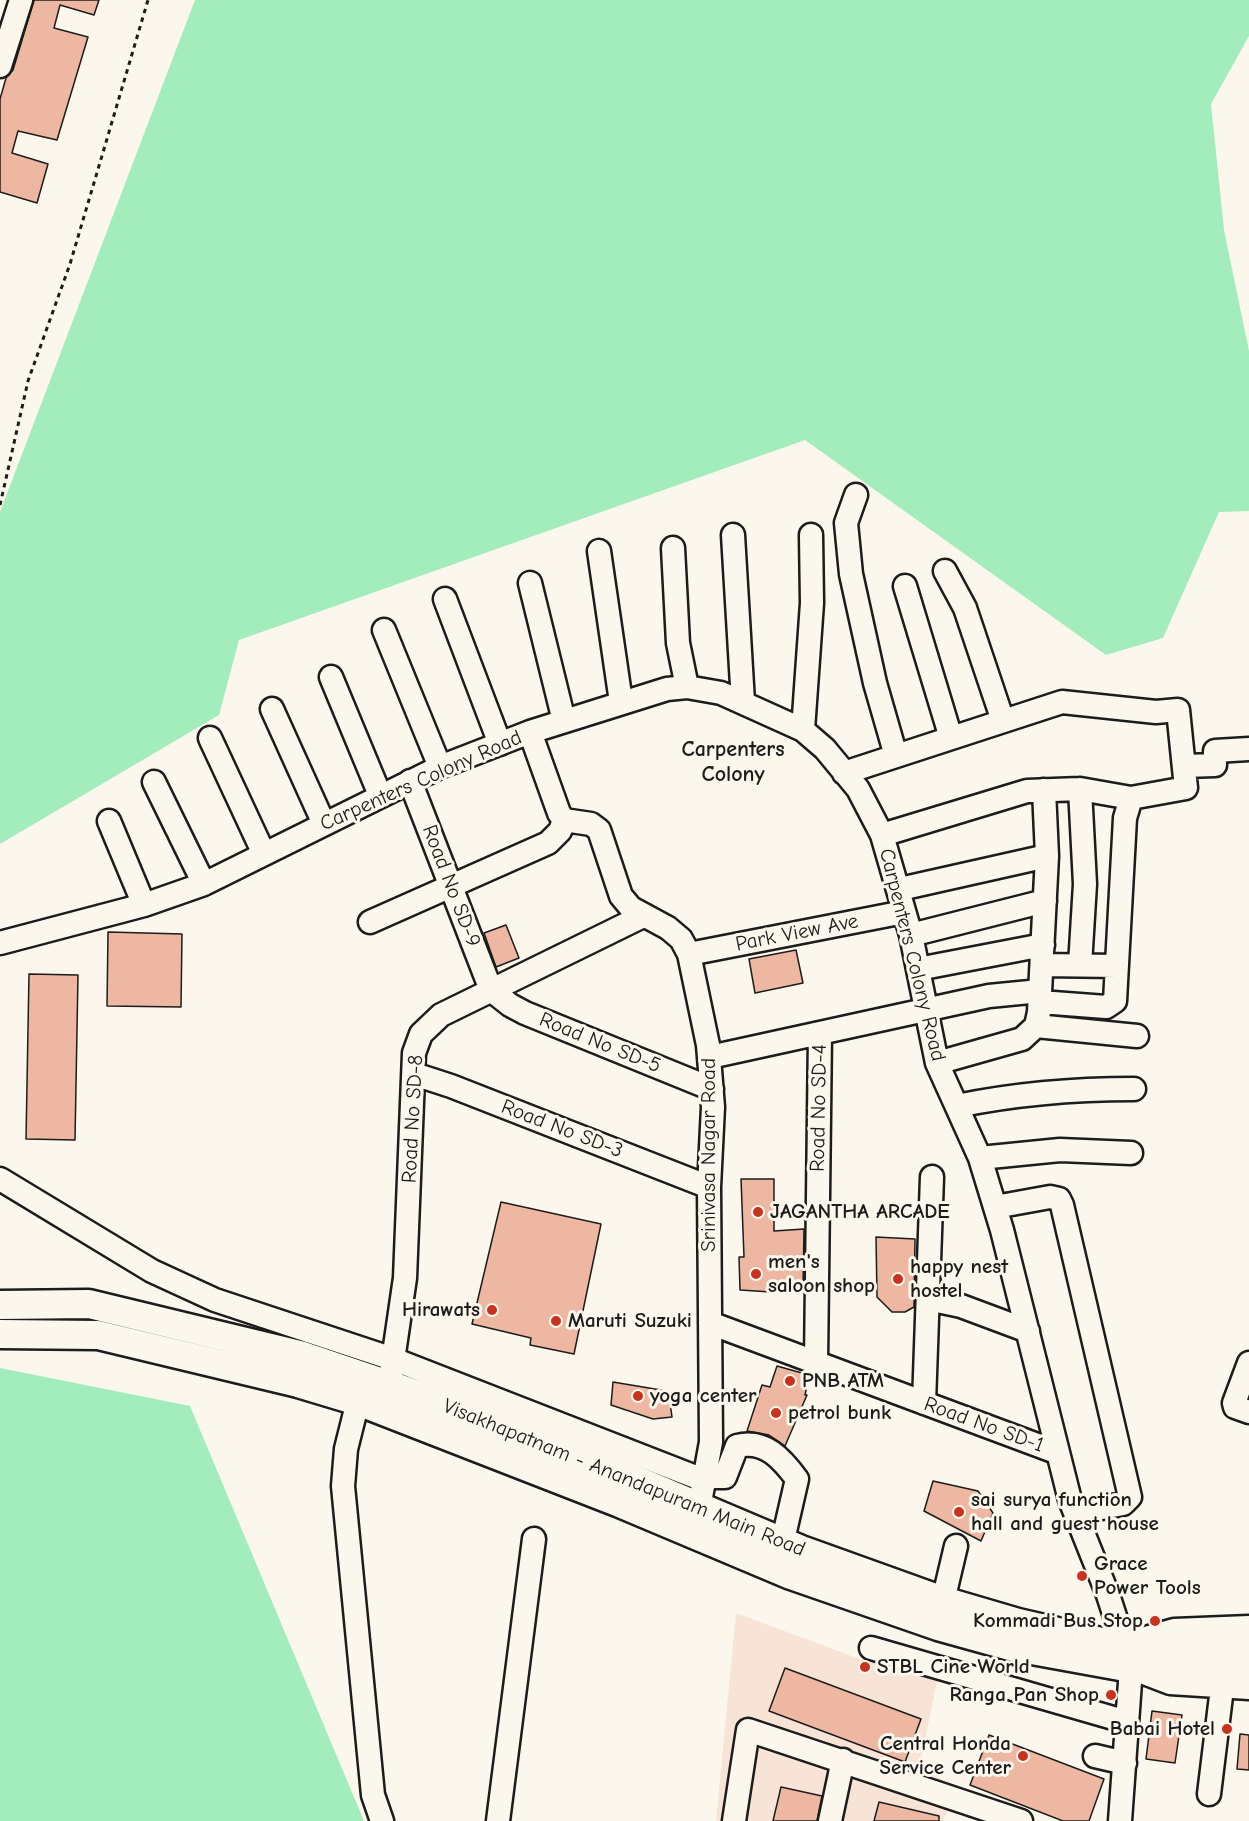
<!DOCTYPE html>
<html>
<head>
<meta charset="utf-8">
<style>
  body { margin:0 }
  canvas { display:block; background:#fbf7ec }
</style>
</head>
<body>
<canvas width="1249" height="1821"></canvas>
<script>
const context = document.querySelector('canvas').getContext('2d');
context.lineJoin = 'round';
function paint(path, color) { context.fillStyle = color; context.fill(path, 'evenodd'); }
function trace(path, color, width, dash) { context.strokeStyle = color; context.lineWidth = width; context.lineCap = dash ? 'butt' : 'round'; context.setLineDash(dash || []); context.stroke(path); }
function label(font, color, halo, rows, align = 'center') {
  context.font = font + ' "Comic Neue",sans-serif'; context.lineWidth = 6; context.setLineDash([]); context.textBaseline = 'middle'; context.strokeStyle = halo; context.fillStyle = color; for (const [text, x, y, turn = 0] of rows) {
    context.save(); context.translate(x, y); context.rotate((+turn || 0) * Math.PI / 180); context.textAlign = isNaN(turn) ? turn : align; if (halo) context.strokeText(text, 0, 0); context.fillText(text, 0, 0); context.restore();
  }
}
const built = new Path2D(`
  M736,1613l129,48 73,15 -19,93 39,17 -15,35h-227z`);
const green = new Path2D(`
  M195,0h1054v36l-38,68 13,126 25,121v160l-30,1 -56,126 -57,17 -301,-215 -566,200 -20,75 -219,129v-332z
  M0,1368l190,38 174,415h-364z`);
const building = new Path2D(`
  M34,0h65l-5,15 -34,-10 -6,23 34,9 -31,103 -39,-9 -6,22 36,11 -11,39 -37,-11v-93l6,-21 7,-8z
  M506,925l13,33 -23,9 -12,-34z
  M108,932l74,2 -1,73 -74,-1z
  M796,950l7,33 -48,10 -6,-34z
  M29,974l49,1 -3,165 -49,-1z
  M741,1179h33v52l30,-2 -1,62 -32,-5v6l-31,-2 -1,-33h5z
  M501,1202l100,22 -27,130 -44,-9 1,-7 -59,-14z
  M876,1237l39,2 -1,68 -9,5h-13l-15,-15z
  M777,1366l32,9 -4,20h2l-22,51 -16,-11 -22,-4 15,-46 8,2z
  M613,1382l48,8 9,12 2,15 -19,2 -42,-14z
  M933,1481l45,10 15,22 -12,28 -57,-30z
  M785,1668l136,51 -16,43 -136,-51z
  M1152,1711l30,4 -7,48 -29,-4z
  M1240,1734l9,1v35l-12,-1z
  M989,1735l115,44 -15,42h-26l-93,-36z
  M781,1787l41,9 -5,25h-44z
  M879,1802l60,14v5h-65z`);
const path = new Path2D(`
  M0,505l28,-124 42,-117 78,-264`);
const minor = new Path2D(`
  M0,66l21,-66
  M856,495l-10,28 5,51 24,109 21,73
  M733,535l10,167
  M673,548l5,95 9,44
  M599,551l22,151
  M945,571l20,37 38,113
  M530,583l34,138
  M905,586l46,152
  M445,599l55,145
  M384,630l56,137
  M331,677l49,118
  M272,709l52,115
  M803,730l9,-127 -1,-68
  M530,732l29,81 5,7 27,4 8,6 22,66 10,12 37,20 13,11 8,15 19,91 5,62 -4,80 2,255 -12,66
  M210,738l54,116
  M1184,766l31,-1v-14l34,-2
  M844,773l218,-71 94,10 22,-2 8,78 -55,10 -51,-9 -53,2 -145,44
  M410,781l81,209 19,15 15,8 187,76
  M154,782l50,102
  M1080,789l5,95 -5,81
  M109,821l35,84
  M900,889l147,-33
  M370,922l178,-79 12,-12 4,-11
  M911,935l134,-34
  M0,943l144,-38 60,-21 236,-117 90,-35 137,-43 20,-2 34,6 82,37 22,19 33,40 24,46 29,100 26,128 43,95 22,72 68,270 38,95 16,49 50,-14 75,-3
  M689,954l215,-42
  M1042,965l75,1
  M918,969l125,-24
  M1040,1002l66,5 9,-6 10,-183 6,-20
  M1036,1026l101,10
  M710,1057l279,-61 51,-5
  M937,1063l85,-24 14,-13 3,-14 8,-156 -3,-66
  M414,1074l37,12 258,101
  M957,1106c58,-12 117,-17 177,-17
  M980,1158l80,-8 71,3
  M0,1179l152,92 63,29 178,59 313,122
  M995,1207l55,-10 9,2 3,6 68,292 -7,7 -48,9
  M928,1299l33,7 67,25
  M710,1323l346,129
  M816,1362l4,-329
  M1249,1363l-15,40 1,4 14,5
  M391,1374l14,-96 9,-225 7,-19 20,-19 202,-99
  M358,1401l-12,48 -3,37 30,309 9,26
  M924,1403l8,-226
  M707,1477h18l12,-31c28,-7 45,13 60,33l-14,61
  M943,1601l13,-55
  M871,1648l256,74
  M1095,1756l30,7
  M1209,1794l13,-106
  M498,1821l36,-282
  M734,1821l14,-91 273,91
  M830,1821l13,-61
  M1120,1821l11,-153 39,15 79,5`);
const major = new Path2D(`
  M0,1305l89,-1 211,51 124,42 202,79 175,74 142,51 75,22 83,19 68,7 80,1
  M0,1334l98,1 200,48 60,18 262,102 171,72 147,51 72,20 121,22 118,4`);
const markers = [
  [758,1212,6,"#c8321e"],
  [756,1274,6,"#c8321e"],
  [898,1279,6,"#c8321e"],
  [492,1310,6,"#c8321e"],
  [556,1321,6,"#c8321e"],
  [790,1381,6,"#c8321e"],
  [638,1396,6,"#c8321e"],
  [776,1413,6,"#c8321e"],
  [959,1512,6,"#c8321e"],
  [1082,1576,6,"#c8321e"],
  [1155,1621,6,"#c8321e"],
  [865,1667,6,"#c8321e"],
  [1111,1695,6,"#c8321e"],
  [1227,1729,6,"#c8321e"],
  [1023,1756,6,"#c8321e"]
];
const streetNames = [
  ["Carpenters Colony Road",421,781,-24],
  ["Road No SD-9",451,886,69],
  ["Park View Ave",797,933,-11],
  ["Carpenters Colony Road",912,955,76],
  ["Road No SD-5",600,1043,22],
  ["Road No SD-4",819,1108,-89],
  ["Road No SD-8",413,1119,-87],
  ["Road No SD-3",562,1129,21],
  ["Srinivasa Nagar Road",709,1155,-90],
  ["Road No SD-1",984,1425,20],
  ["Visakhapatnam - Anandapuram Main Road",624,1478,22]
];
const poiNames = [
  ["JAGANTHA ARCADE",770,1212],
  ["men's",768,1262],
  ["saloon shop",768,1286],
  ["happy nest",910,1267],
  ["hostel",910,1291],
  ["Hirawats",480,1310,"right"],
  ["Maruti Suzuki",568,1321],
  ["PNB ATM",802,1381],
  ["yoga center",650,1396],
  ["petrol bunk",788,1413],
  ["sai surya function",971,1500],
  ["hall and guest house",971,1524],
  ["Grace",1094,1564],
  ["Power Tools",1094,1588],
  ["Kommadi Bus Stop",1143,1621,"right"],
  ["STBL Cine World",877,1667],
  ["Ranga Pan Shop",1099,1695,"right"],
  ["Babai Hotel",1215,1729,"right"],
  ["Central Honda",1011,1744,"right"],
  ["Service Center",1011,1768,"right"]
];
const neighbourhoodNames = [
  ["Carpenters",733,750],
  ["Colony",733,775]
];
paint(built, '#f7e4d6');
paint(green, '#a3ecbb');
paint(building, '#edb7a1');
trace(building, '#1c1c1c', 1.5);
trace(minor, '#1c1c1c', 27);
trace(major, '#1c1c1c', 33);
trace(path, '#1c1c1c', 3, [4.5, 4.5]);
trace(minor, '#fbf7ec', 22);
trace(major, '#fbf7ec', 28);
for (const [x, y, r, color] of markers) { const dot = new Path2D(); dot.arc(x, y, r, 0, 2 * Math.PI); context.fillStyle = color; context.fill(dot); trace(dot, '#fbf7ec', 2); }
label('21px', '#1c1c1c', '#fbf7ec', streetNames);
label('bold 21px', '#1c1c1c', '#fbf7ec', poiNames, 'left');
label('bold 22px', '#1c1c1c', '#fbf7ec', neighbourhoodNames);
</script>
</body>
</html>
